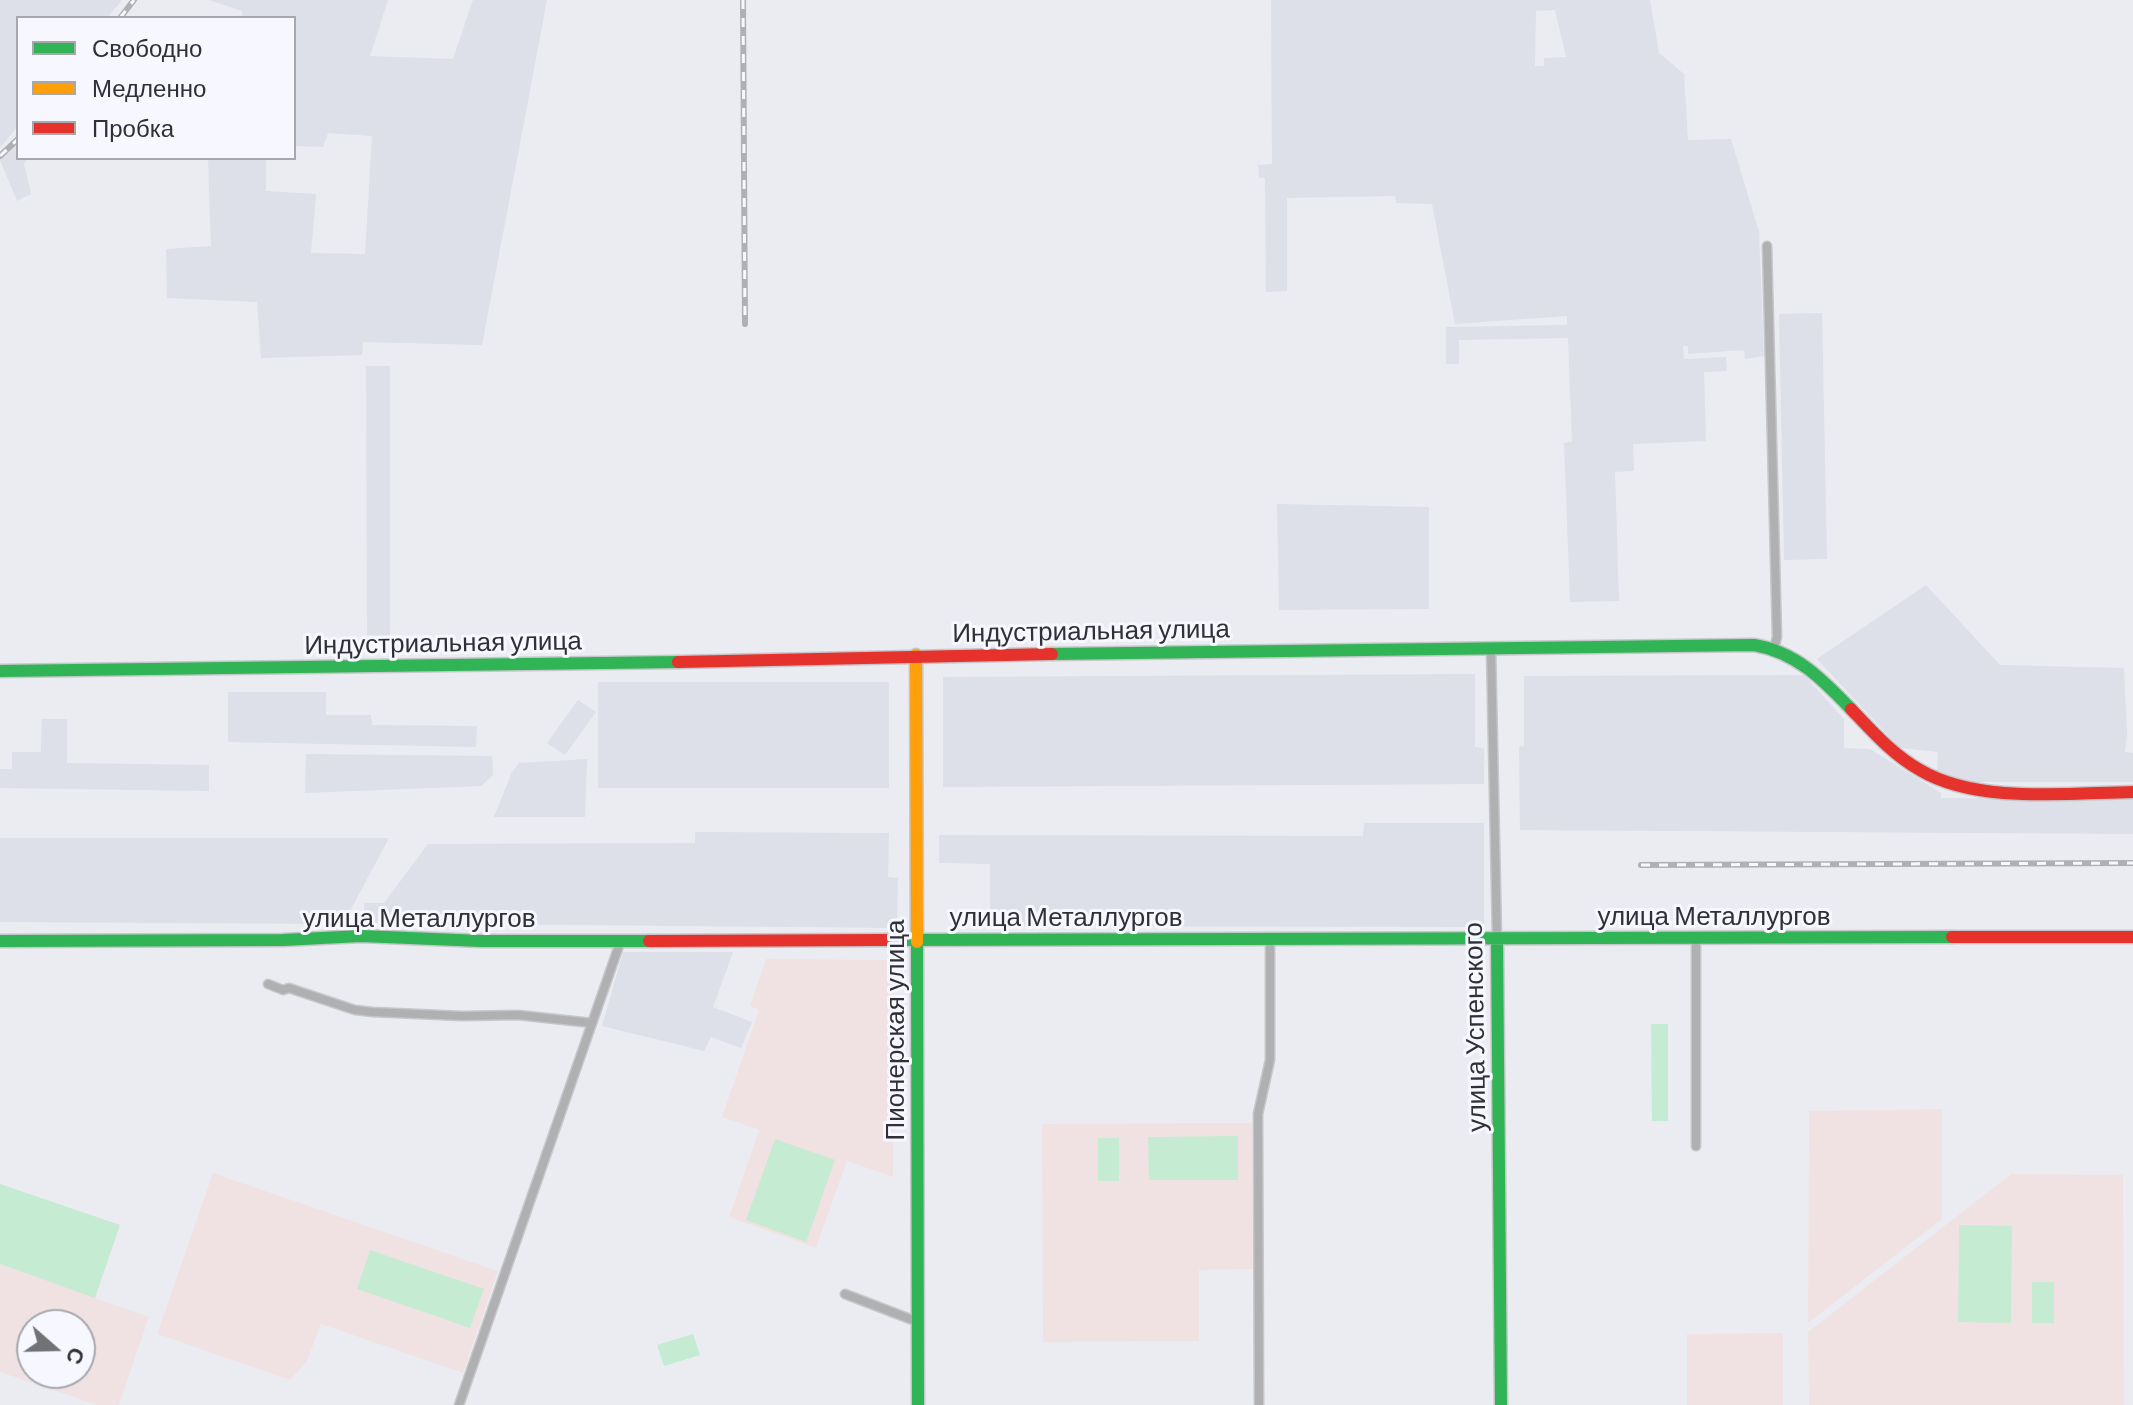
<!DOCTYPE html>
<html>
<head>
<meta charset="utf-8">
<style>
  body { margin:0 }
  #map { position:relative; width:2133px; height:1405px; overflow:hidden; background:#ebecf1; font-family:Barlow,sans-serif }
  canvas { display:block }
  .legend { position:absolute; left:16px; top:16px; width:280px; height:144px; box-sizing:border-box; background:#f7f8ff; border:2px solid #a7a8ae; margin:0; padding:10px 14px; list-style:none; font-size:24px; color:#303134 }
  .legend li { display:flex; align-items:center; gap:16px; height:40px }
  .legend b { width:40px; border:2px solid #a7a8ae }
  .north { position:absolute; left:16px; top:1309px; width:80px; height:80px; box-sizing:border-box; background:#f7f8ff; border:2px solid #a7a8ae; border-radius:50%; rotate:110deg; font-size:22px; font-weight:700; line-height:32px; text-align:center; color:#303134 }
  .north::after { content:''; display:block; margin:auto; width:28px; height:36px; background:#717276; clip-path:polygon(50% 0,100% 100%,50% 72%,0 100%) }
</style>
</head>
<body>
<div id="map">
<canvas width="2133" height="1405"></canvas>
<ul class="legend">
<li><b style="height:10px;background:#30b455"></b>Свободно</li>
<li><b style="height:10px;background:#ff9f0a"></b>Медленно</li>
<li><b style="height:10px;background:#e5322d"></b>Пробка</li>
</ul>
<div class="north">С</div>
</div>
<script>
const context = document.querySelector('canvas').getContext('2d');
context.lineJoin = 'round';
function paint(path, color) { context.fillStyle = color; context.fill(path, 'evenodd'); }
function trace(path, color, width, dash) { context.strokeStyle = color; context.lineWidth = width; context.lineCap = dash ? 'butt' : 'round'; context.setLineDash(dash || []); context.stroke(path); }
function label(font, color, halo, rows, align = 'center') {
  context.font = font + ' Barlow,sans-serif'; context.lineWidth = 6; context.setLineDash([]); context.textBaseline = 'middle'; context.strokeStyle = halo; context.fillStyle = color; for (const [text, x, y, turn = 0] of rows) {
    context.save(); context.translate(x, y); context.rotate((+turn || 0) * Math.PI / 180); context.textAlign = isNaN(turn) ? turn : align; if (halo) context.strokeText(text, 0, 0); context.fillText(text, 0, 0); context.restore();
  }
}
const built = new Path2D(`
  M0,0h122l-15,18h-89v108l-18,22z
  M209,0h179l-18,56 83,3 20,-59h74l-65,345 -119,-3 -1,13 -101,3 -4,-56 -90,-4 -1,-49 45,-3 -3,-88h58v33l50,3 -5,59 54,1 7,-118 -44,-3 -5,14 -29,-1v-128h-52v-7z
  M1271,0h379l9,53 25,21 4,66 43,-1 28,93 5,124 -19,3 -1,-9 -56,4v-8h-5l1,13 42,-2 1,14 -23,1 2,69 -73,3 1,27 -19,1 4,129 -49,1 -6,-159 8,-1 -4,-104 -109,2v24h-13v-37l121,-2v-9l-112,8 -23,-120 -36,-1 -1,-7 -108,2v93l-21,1 -1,-114h-6l-1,-13 14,-1zM1555,10l11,47 -22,1v8h-9l1,-55z
  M18,143v15h10l-4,6 7,30 -14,7 -17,-41z
  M1822,313l5,246 -43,1 -5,-246z
  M366,366h24v269h-23z
  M1277,504l152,3v102l-150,1z
  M1926,585l74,80 124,3 3,66 -2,18 8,1v29h-161l-35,-10 1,-20 -38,-4 -83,-89z
  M1475,674v73l9,1v36l-541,3v-110z
  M1804,675l40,44v29l26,1 71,44v5l192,1v35l-613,-4 -1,-83 5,-1v-70z
  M598,682h291v106h-291z
  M228,692h98v23h45l1,10 105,1 -1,21 -248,-5z
  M578,700l18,12 -31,43 -18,-12z
  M42,719h25v44l142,2v26l-209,-3v-19h12v-17h29z
  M306,754l186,2 1,19 -12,11 -176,7z
  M587,759l-2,58h-91l18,-45 7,-9z
  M1364,823h120v104l-494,-1v-62l-51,-1v-28l424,1z
  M695,832l194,1 -1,44 10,1 -1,50 -533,-5v-20h20l44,-59 267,-1z
  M0,838h389l-46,86 -343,-2z
  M623,952h110l-20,55 39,15 -11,26 -30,-11 -7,14 -102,-25z`);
const education = new Path2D(`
  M766,959l128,1 -1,217 -46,-16 -31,87 -87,-31 30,-87 -37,-13 37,-107 -9,-4z
  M1942,1109v110l-134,104 1,-212z
  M1252,1123l1,146 -54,1v71l-156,1 -1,-218z
  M213,1173l285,98 -35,102 -142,-49 -14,37 -17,19 -133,-46z
  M2011,1174l112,1 1,230h-315l-1,-73z
  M0,1184l120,41 -25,73 54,19 -30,88h-22l-97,-33zM32,1325h48v48h-48z
  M1783,1333v72h-96v-71z`);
const green = new Path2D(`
  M1651,1024h17v97h-16z
  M1238,1136v44h-89l-1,-43z
  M1098,1138h21v43h-21z
  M775,1139l60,21 -29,82 -60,-22z
  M0,1184l120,41 -25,73 -95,-34z
  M1959,1225l53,1 -1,97 -53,-1z
  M370,1250l114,39 -14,39 -113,-39z
  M2032,1282h22v41h-22z
  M693,1334l7,21 -36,11 -7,-21z`);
const street = new Path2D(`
  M1767,246l10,391 -3,12
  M1491,648l6,291
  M268,984l15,6 6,-2 66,22 18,2 89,4 56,-1 74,8
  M1696,1146v-208
  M845,1294l73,28
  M459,1405l162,-465
  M1259,1405l-1,-291 12,-54v-121`);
const fast = new Path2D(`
  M1052,654l702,-9c42,7 68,34 97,64
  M0,671l678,-9
  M1497,939l4,466
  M886,940l1066,-3
  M0,941l283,-1 78,-4 120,5h168
  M917,942l1,463`);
const slow = new Path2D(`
  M916,655l1,287`);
const jam = new Path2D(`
  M678,662l374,-8
  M1851,709c21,22 42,46 69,61 57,34 148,23 213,22
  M1952,937h181
  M649,941l237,-1`);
const rail = new Path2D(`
  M743,0l2,324
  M120,18l14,-18
  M0,156l18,-17
  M1641,865l492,-2`);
const streetNames = [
  ["Индустриальная улица",1091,631,-1],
  ["Индустриальная улица",443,643,-1],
  ["улица Металлургов",1714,916],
  ["улица Металлургов",1066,917],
  ["улица Металлургов",419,918],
  ["улица Успенского",1475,1027,-91],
  ["Пионерская улица",895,1030,-90]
];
paint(built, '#dddfe9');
paint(education, '#f0e2e3');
paint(green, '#c5ebd3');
trace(street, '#c6c7ca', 11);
trace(fast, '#c6c7ca', 15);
trace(slow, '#c6c7ca', 15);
trace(jam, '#c6c7ca', 15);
trace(street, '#b0b0b3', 8);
trace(fast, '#30b455', 12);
trace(slow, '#ff9f0a', 12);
trace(jam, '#e5322d', 12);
trace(rail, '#b0b0b4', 6);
trace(rail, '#f7f8ff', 3, [9]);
label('26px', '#303134', '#f7f8ff', streetNames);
</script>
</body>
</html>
